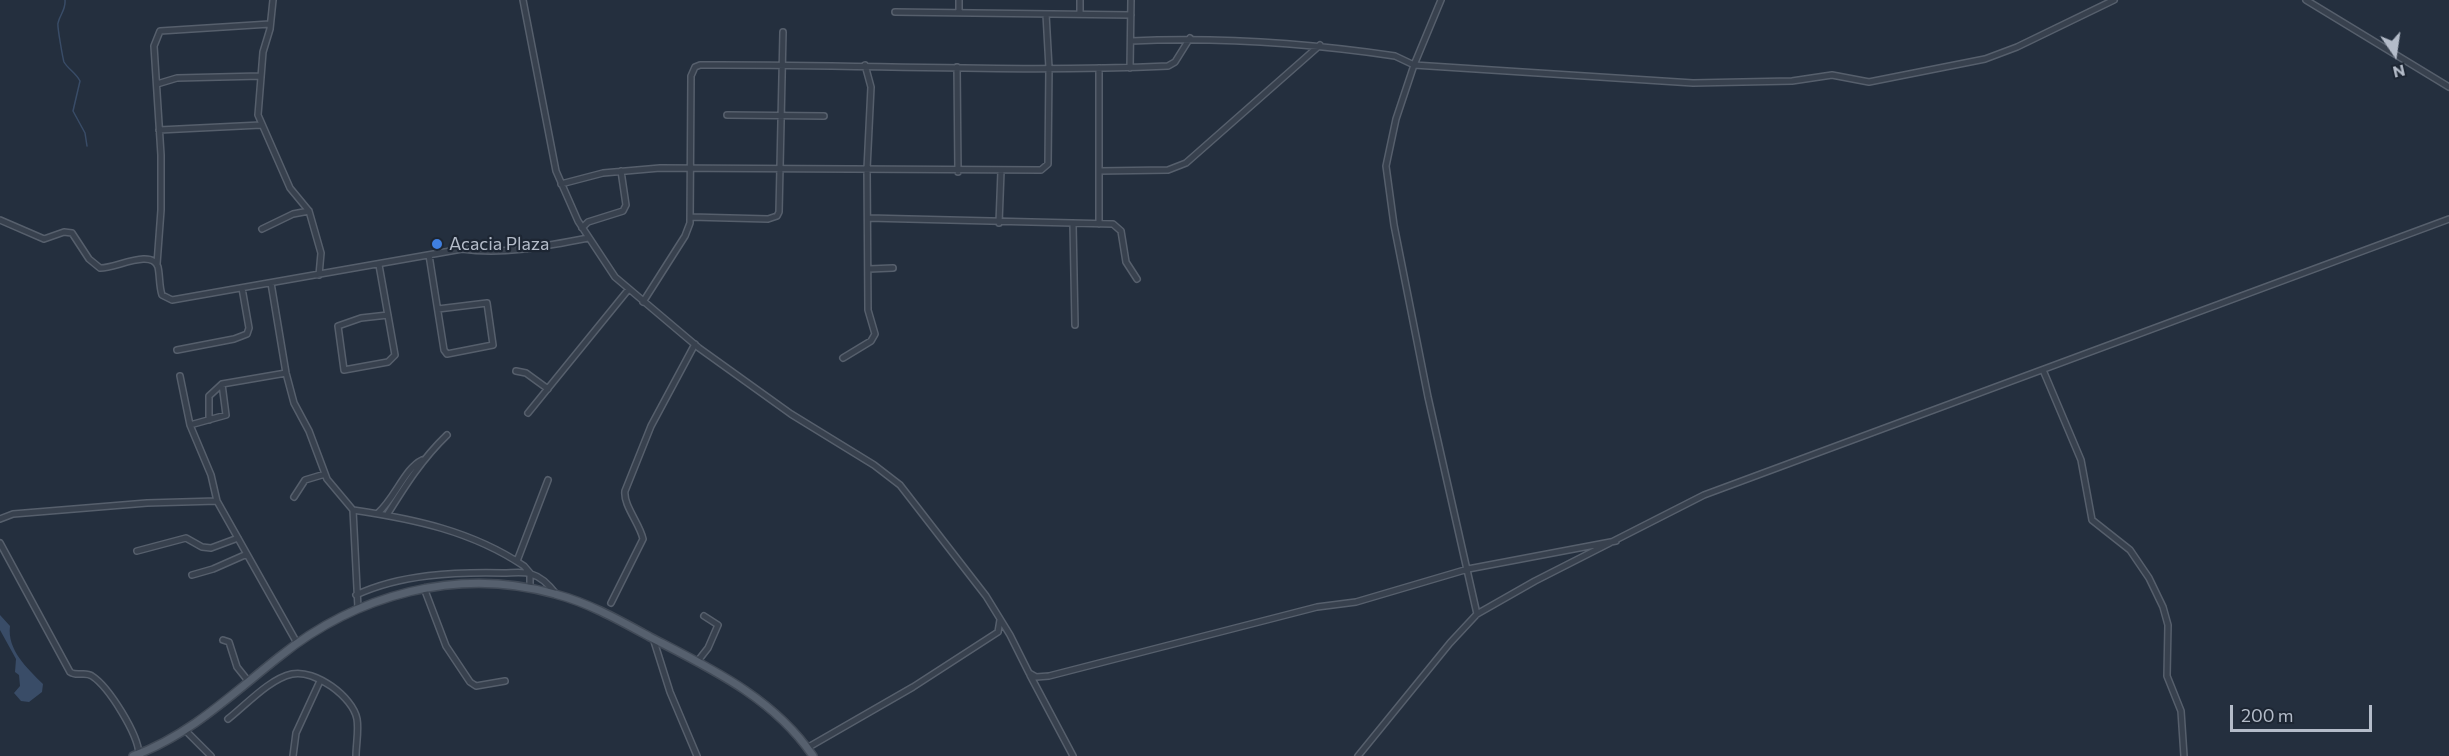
<!DOCTYPE html>
<html>
<head>
<meta charset="utf-8">
<style>
  body { margin:0 }
  #map { position:relative; width:2449px; height:756px; overflow:hidden; background:#242f3e; font-family:Commissioner,sans-serif }
  canvas { display:block }
  .north { position:absolute; left:2365px; top:24px; width:60px; height:60px; -webkit-text-stroke:4px #1d2633; paint-order:stroke; rotate:167deg; font-size:16px; font-weight:700; line-height:24px; text-align:center; color:#b4bcc9 }
  .north::after { content:''; display:block; margin:auto; width:21px; height:27px; background:#b4bcc9; clip-path:polygon(50% 0,100% 100%,50% 72%,0 100%) }
  .scale { position:absolute; left:2230px; top:705px; width:142px; height:27px; box-sizing:border-box; border:3px solid #b4bcc9; border-top:0; padding-left:8px; font-size:18px; line-height:21px; white-space:nowrap; color:#b4bcc9; -webkit-text-stroke:4px #1d2633; paint-order:stroke }
</style>
</head>
<body>
<div id="map">
<canvas width="2449" height="756"></canvas>
<div class="north">N</div>
<div class="scale">200 m</div>
</div>
<script>
const context = document.querySelector('canvas').getContext('2d');
context.lineJoin = 'round';
function paint(path, color) { context.fillStyle = color; context.fill(path, 'evenodd'); }
function trace(path, color, width, dash) { context.strokeStyle = color; context.lineWidth = width; context.lineCap = dash ? 'butt' : 'round'; context.setLineDash(dash || []); context.stroke(path); }
function label(font, color, halo, rows, align = 'center') {
  context.font = font + ' Commissioner,sans-serif'; context.lineWidth = 4.5; context.setLineDash([]); context.textBaseline = 'middle'; context.strokeStyle = halo; context.fillStyle = color; for (const [text, x, y, turn = 0] of rows) {
    context.save(); context.translate(x, y); context.rotate((+turn || 0) * Math.PI / 180); context.textAlign = isNaN(turn) ? turn : align; if (halo) context.strokeText(text, 0, 0); context.fillText(text, 0, 0); context.restore();
  }
}
const water = new Path2D(`
  M0,615l10,11c-3,24 17,42 33,58l-1,8 -13,10 -8,-1 -7,-8 6,-7 -1,-11 -4,-3 1,-13 -16,-29z`);
const stream = new Path2D(`
  M65,0c1,10 -5,14 -7,23 -1,3 5,36 6,39 4,7 12,11 16,19l-7,30 12,22 2,13`);
const minor = new Path2D(`
  M273,0l-3,29 -7,23 -5,63 32,73 19,23 12,42 -2,22
  M523,0l33,171 22,50 37,56 84,71 92,66 83,51 26,20 86,111 24,39 19,38 7,4 13,-1 268,-69 39,-5 112,-33 148,-28
  M959,0v13
  M1080,0v14
  M1441,0l-27,65 -18,54 -10,47 8,59 34,172 49,217
  M2306,0l143,87
  M895,12l236,3
  M1131,41c89,-4 175,2 264,15l19,9 279,18 99,-2 40,-6 37,7 116,-23 32,-12 97,-47
  M957,67l1,105
  M1130,68l1,-68
  M157,84l20,-6 84,-2
  M727,115l97,1
  M159,130l102,-5
  M1099,171l69,-1 18,-7 134,-118
  M561,184l42,-11 57,-5 381,2 7,-6 1,-96 -3,-54
  M691,217l77,2 9,-3 2,-4 4,-180
  M868,218l245,6 8,7 5,31 11,17
  M0,220l44,19 20,-7 8,1 17,26 11,9c14,1 52,-20 58,-1 2,9 1,19 4,28l10,5 290,-51c43,6 84,-3 126,-11
  M999,223l2,-52
  M1073,224l2,101
  M1099,224v-156
  M582,228l6,-6 35,-11 3,-6 -5,-34
  M262,229l31,-15 16,-3
  M429,255l15,95 3,4 46,-9 -6,-42 -49,6
  M157,264l4,-54v-55l-7,-109 6,-15 110,-7
  M379,265l16,90 -7,7 -44,8 -6,-44 23,-8 27,-3
  M869,269l24,-1
  M271,283l15,90 8,30 15,28 18,48 26,31 5,98
  M643,302l42,-66 5,-13 1,-147 4,-9 5,-2c156,-1 312,8 468,1l7,-4 15,-24
  M177,350l57,-11 13,-5 2,-6 -7,-40
  M843,358l28,-17 4,-7 -7,-24 -1,-141 4,-82 -6,-22
  M2043,370l38,90 11,60 38,30 19,28 14,29 5,18 -1,51 14,35 3,45
  M516,371l10,2 22,16
  M180,376l10,49 21,50 6,26 80,142
  M528,413l100,-123
  M209,420v-24l13,-12 64,-11
  M190,425l36,-10 -4,-31
  M294,497l11,-17 20,-6
  M353,510c61,9 119,21 171,56l6,7v15
  M378,513c17,-15 27,-45 44,-53
  M387,515c18,-29 35,-56 60,-80
  M0,519l13,-5 134,-11 70,-2
  M0,543l70,129c7,5 15,-1 22,4 17,11 46,58 47,78
  M137,551l49,-13 16,9 9,1 27,-10
  M517,561l31,-81
  M192,575l21,-6 34,-15
  M424,588l22,58 24,36 6,4 29,-5
  M356,595c45,-21 99,-23 147,-22 9,0 20,-2 28,1 11,3 19,12 25,20
  M611,603l32,-64c-3,-15 -20,-34 -18,-48l26,-65 44,-82
  M653,638l17,54 27,64
  M223,640l6,2 8,25 12,15
  M697,662l11,-14 10,-23 -14,-9
  M1030,675l43,81
  M228,719c18,-14 41,-40 64,-45 23,-5 61,23 65,45 2,12 -1,25 -1,37
  M186,731l25,25
  M807,748l106,-61 85,-55 2,-12
  M293,756l3,-23 24,-52
  M1358,756l92,-113 27,-29 58,-33 169,-86 745,-276`);
const major = new Path2D(`
  M133,756c57,-21 99,-62 146,-99 77,-62 179,-91 276,-63 34,9 64,26 95,43 60,31 124,61 163,119`);
const markers = [
  [437,244,6,"#3f7fe0"]
];
const poiNames = [
  ["Acacia Plaza",449,244]
];
paint(water, '#394c67');
trace(stream, '#394c67', 1.5);
trace(minor, '#565f6c', 8);
trace(major, '#414a57', 10);
trace(minor, '#38414e', 5);
trace(major, '#56606e', 7);
for (const [x, y, r, color] of markers) { const dot = new Path2D(); dot.arc(x, y, r, 0, 2 * Math.PI); context.fillStyle = color; context.fill(dot); trace(dot, '#1d2633', 2); }
label('18px', '#b4bcc9', '#1d2633', poiNames, 'left');
</script>
</body>
</html>
